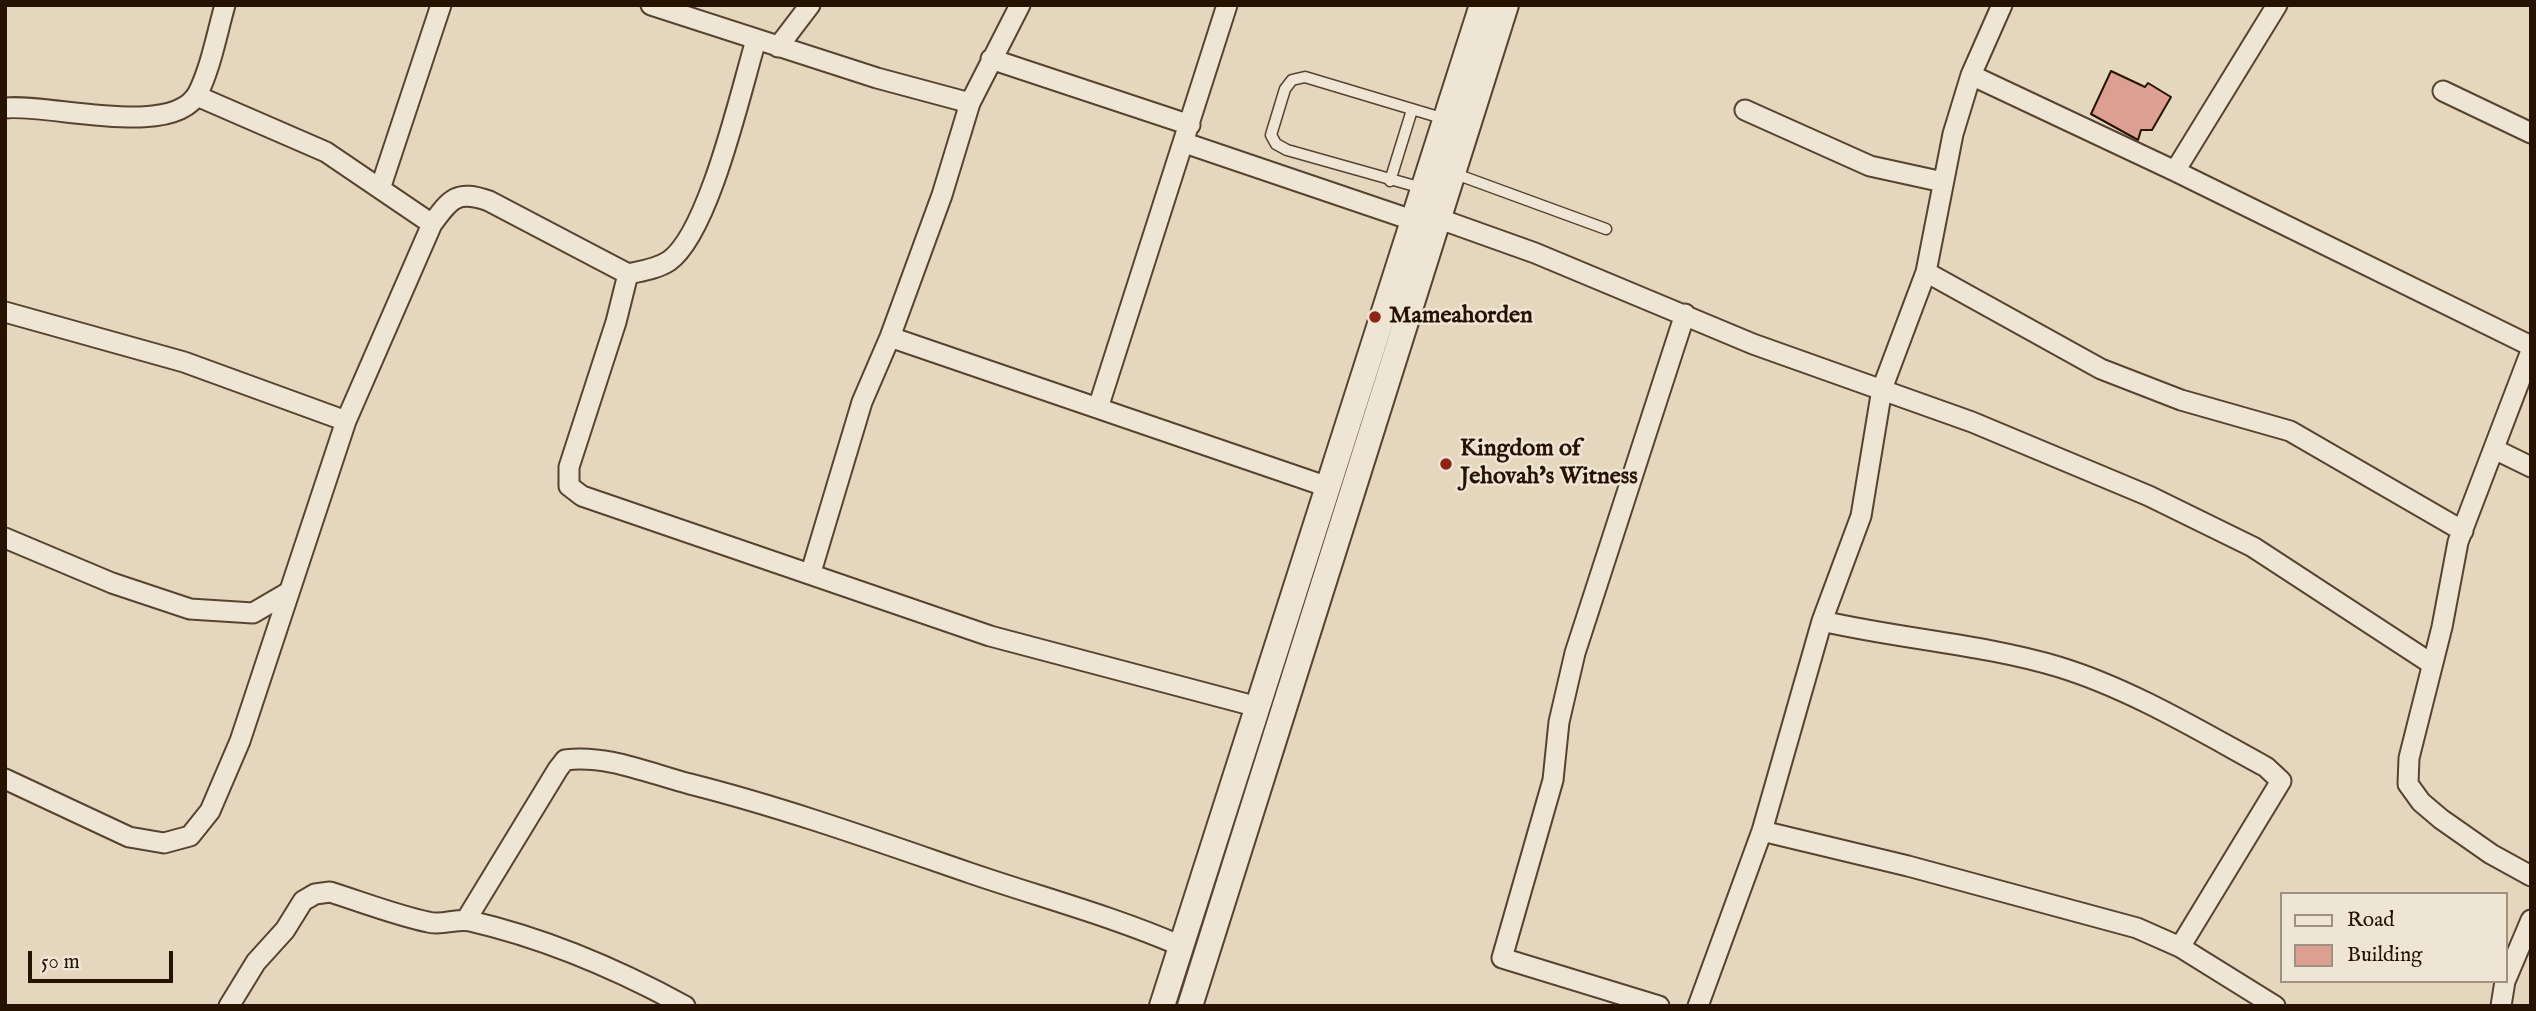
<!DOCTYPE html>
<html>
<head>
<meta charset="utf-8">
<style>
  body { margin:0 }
  #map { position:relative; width:2536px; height:1011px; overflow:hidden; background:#e5d7bd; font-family:"IM FELL English",serif }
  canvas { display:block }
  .frame { position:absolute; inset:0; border:7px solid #261201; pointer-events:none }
  .legend { position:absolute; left:2280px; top:892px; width:228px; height:91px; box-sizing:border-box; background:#eee5d4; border:2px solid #9e9180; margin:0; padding:9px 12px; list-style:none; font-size:21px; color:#261201 }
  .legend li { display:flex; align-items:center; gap:14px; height:35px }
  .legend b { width:35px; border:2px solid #9e9180 }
  .scale { position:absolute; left:28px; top:951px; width:145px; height:32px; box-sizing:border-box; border:4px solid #261201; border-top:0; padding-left:9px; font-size:21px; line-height:24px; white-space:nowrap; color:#261201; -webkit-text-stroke:5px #eee5d4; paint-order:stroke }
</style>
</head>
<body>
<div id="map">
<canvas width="2536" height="1011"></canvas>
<div class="frame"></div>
<ul class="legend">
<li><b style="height:9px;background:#eee5d4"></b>Road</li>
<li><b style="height:19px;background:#de9f93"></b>Building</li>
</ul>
<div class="scale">50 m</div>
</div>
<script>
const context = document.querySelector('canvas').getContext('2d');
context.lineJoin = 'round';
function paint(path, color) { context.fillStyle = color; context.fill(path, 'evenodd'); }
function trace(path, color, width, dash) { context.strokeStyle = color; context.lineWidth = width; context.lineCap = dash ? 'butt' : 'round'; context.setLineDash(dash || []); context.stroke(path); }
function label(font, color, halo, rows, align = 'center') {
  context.font = font + ' "IM FELL English",serif'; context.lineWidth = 5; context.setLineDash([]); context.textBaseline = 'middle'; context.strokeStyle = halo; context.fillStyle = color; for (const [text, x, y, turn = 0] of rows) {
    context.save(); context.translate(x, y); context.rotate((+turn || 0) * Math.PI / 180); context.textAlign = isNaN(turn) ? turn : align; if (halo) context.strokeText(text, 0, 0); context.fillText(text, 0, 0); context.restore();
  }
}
const building = new Path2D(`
  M2111,71l34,16 3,-4 23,14 -19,33h-11l-3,10 -47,-26z`);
const service = new Path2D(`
  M1453,173l153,56
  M1390,181l22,-71
  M1422,188l-135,-38 -11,-6 -5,-9 14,-46 7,-9 13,-3 140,42`);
const minor = new Path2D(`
  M651,5l226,73 93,25
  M778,47l32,-42
  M991,59l199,66
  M1971,75l204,96 356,175
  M2443,91l88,42
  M197,96l129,56 106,72
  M5,108c44,-5 168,32 193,-15 13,-26 19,-60 27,-88
  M1745,110l125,56 73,16
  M1185,143l227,77
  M2175,171l102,-166
  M381,186l60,-181
  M1437,218l98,35 218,91 219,78 177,74 104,51 179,117
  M1926,272l175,97 80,31 109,31 173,100
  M628,274c13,-3 29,-5 41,-13 40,-28 72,-171 87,-221
  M5,312l179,50 162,59
  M890,337l438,150
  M2531,351l-73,191 -16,85 -33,131 -1,26 13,18 20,17 50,35 40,22
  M1098,408l129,-403
  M2494,449l37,18
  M5,538l107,45 78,26 63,4 36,-21
  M811,572l51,-170 28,-65 52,-142 28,-92 50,-98
  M1822,621c78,18 160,23 237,46 72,22 141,64 207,100l15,14 -101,166
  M5,779l124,58 35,6 26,-7 20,-25 30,-70 106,-320 86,-197c19,-26 25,-34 57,-23l139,73 -12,48 -47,145v19l13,10 408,140 268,71
  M1762,831l146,35 229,62 43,19 95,59
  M466,920l92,-151 7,-9c41,-6 86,14 125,24 95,24 187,57 280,89 70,24 142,43 211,73
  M2506,979l25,-59
  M229,1006l27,-44 29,-32 18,-29 12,-7 15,-2c32,10 65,23 98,30 14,4 29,-4 42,-1 74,17 149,49 215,85
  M1659,1006l-157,-48 51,-178 6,-58 16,-69 110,-339
  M1698,1006l64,-175 60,-210 39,-105 21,-127 44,-117 27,-138 18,-59 31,-70
  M2501,1006l4,-25`);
const tertiary = new Path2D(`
  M1162,1006l320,-1001
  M1190,1006l316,-1001`);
const markers = [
  [1375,317,7,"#8f2418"],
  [1446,464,7,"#8f2418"]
];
const poiNames = [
  ["Mameahorden",1389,317],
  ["Kingdom of",1460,450],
  ["Jehovah's Witness",1460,478]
];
paint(building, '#de9f93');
trace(building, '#261201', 2);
trace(service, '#564330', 13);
trace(minor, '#564330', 23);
trace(tertiary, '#564330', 28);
trace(service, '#eee5d4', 10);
trace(minor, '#eee5d4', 19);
trace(tertiary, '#eee5d4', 24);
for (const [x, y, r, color] of markers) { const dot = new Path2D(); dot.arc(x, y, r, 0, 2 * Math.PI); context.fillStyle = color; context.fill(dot); trace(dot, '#eee5d4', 2.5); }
label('bold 24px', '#261201', '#eee5d4', poiNames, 'left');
</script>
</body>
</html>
